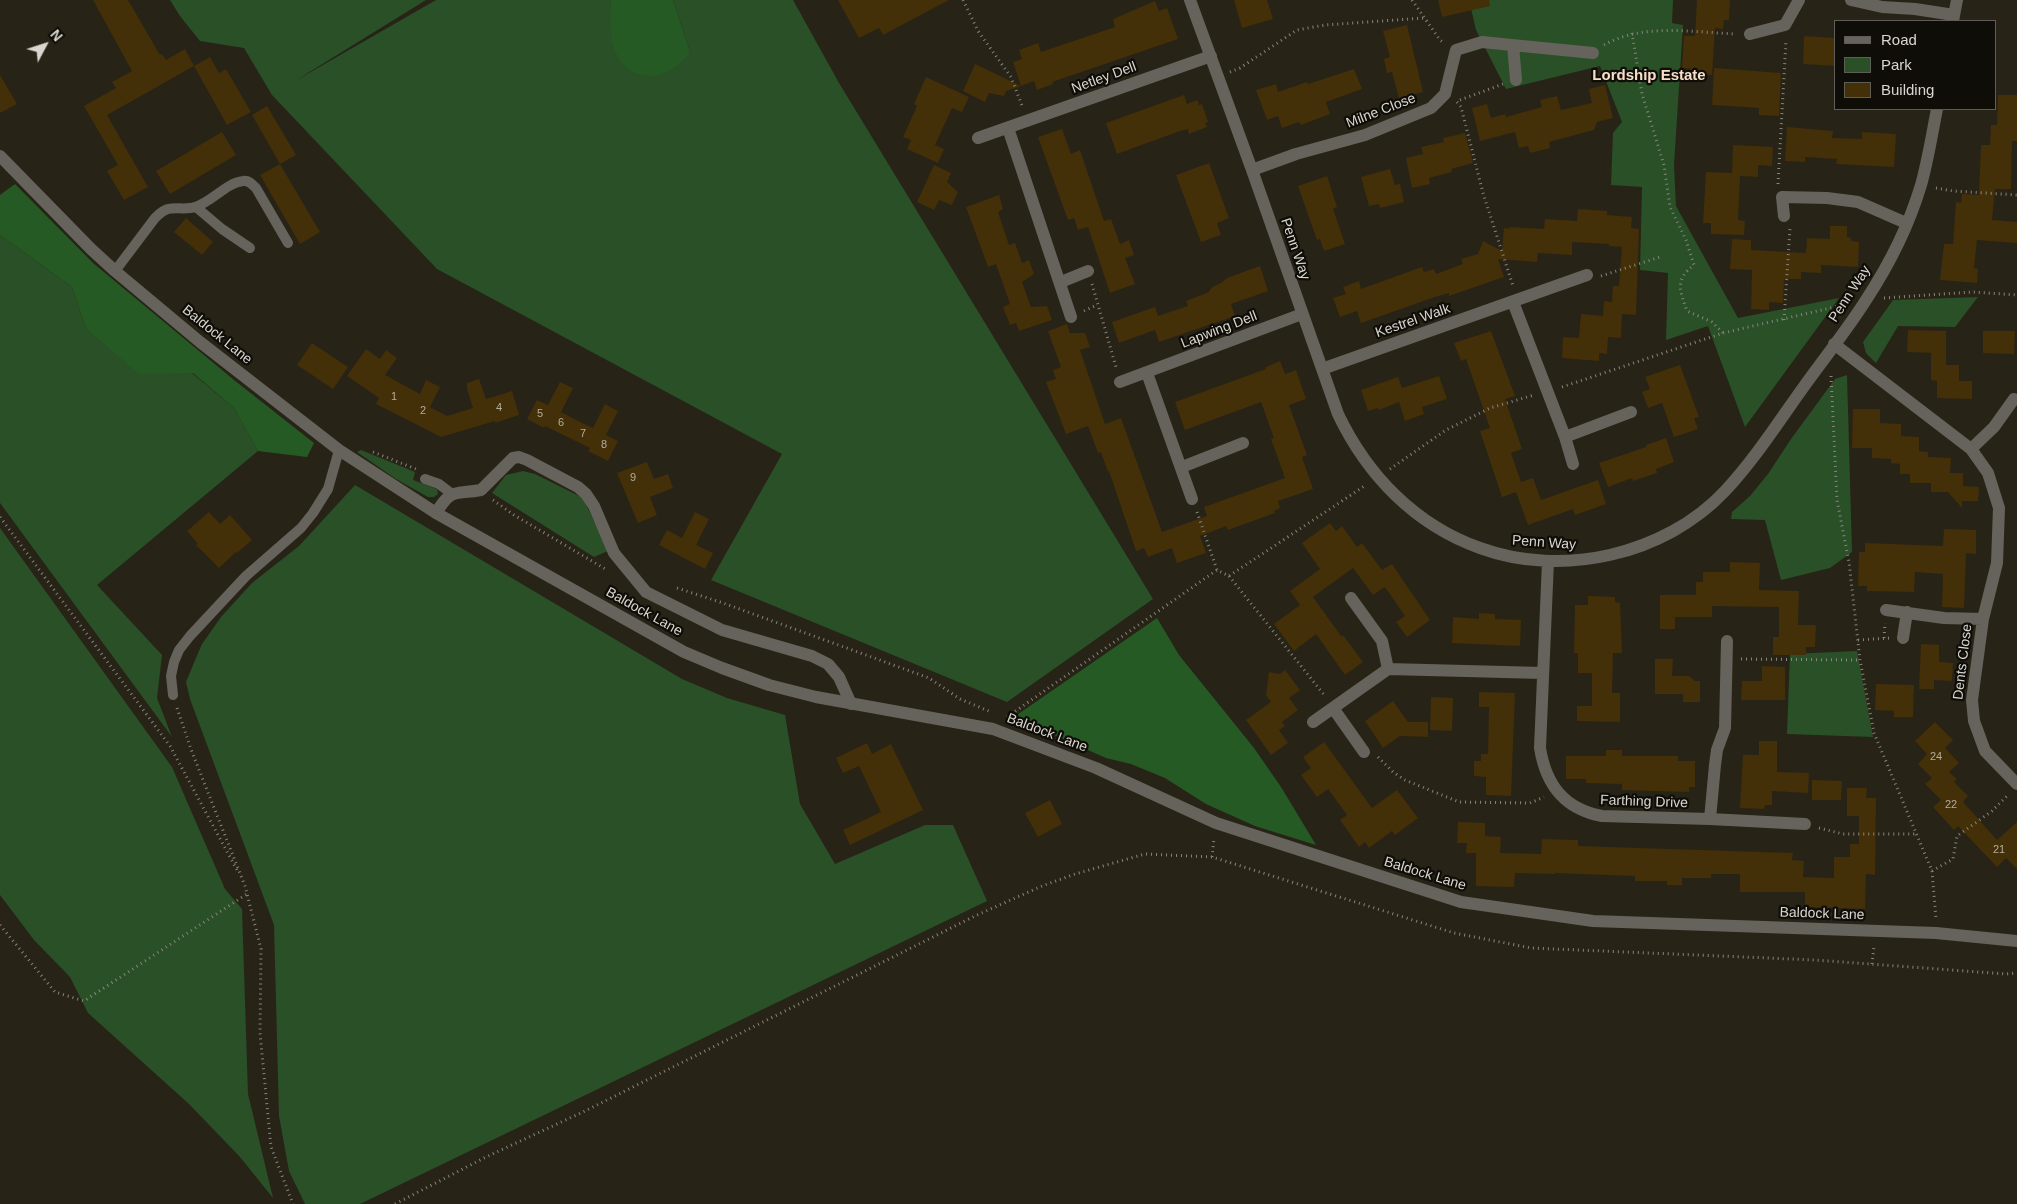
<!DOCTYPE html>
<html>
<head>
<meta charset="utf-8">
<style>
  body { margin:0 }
  #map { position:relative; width:2017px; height:1204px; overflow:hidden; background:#282317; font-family:Helvetica,sans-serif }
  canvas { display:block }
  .legend { position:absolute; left:1834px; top:20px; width:162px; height:90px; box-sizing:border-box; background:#0f0d08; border:1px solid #605d58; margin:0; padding:6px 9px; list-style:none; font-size:15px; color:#dad6cf }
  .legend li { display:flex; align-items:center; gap:10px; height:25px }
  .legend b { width:25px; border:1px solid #605d58 }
  .north { position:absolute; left:20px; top:20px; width:50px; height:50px; -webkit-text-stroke:4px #0f0d08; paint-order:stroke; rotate:50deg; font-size:14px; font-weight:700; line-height:20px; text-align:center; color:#dad6cf }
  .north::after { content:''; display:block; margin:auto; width:18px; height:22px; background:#dad6cf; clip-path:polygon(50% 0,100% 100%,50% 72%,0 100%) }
</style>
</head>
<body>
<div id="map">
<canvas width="2017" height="1204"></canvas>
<ul class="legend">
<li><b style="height:6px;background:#65635c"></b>Road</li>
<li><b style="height:14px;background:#295027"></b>Park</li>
<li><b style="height:14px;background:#432f08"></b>Building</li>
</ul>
<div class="north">N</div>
</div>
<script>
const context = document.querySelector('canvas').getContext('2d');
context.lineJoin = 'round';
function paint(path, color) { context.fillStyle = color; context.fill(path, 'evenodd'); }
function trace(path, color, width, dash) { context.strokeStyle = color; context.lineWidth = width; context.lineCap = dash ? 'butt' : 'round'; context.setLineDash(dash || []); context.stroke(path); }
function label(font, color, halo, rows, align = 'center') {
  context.font = font + ' Helvetica,sans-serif'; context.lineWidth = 4.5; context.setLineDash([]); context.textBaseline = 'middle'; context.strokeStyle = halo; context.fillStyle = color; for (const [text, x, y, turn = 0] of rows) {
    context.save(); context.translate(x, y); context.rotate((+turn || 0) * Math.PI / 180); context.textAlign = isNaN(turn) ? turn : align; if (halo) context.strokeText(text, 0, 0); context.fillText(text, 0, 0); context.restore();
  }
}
const green = new Path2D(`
  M170,0h256l-131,81 141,-81h175v28l79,24 -17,-52h120l46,83 314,516 -146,103 -296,-122 71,-126 -345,-185 -165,-174 -28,-47 -44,-7 -20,-25z
  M1469,0h204l-1,23 11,2 -9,140 2,41 62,112 101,-20 -94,129 -37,-101 -42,14 2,-67 -28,-3 2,-83 -31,-2 2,-52 9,-11 -22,-56 -94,23 -30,-59z
  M0,235l72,52 14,42 53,44h53l42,35 24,43 -161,134 65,70 -5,43 15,39 -172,-234z
  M1978,297l-23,30 -57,-1 -22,37 -10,-10 -3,-11 30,-42z
  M1847,375l5,177 -22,16 -49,12 -16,-60 -34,-1 1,-7 18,-16 18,-22 23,-35 44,-60z
  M361,450l54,22 -2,8 24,9 1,5 -4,3h-6l-32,-18 -39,-27z
  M523,471l12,3 48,24 25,53 -14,6 -102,-64 14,-18z
  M355,485l327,194 45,19 58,17 15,89 35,60 90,-39h28l34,76 -627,303h-55l-16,-33 -10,-55 -5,-191 -84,-226 -4,-17 7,-17 9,-21 19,-27 31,-34 47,-37z
  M0,528l172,239 53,122 17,20 6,185 25,104 -33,-41 -51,-53 -101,-91 -18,-36 -36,-37 -34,-45z
  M1857,651l16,86 -86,-3 3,-80z`);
const forest = new Path2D(`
  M611,0h62l17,52c-20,29 -58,35 -75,-1 -7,-15 -4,-36 -4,-51z
  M15,184l78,79 141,117 80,63 -7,14 -49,-6 -24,-43 -41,-35 -54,1 -53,-45 -14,-42 -72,-52v-40z
  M1157,618l22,37 75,93 27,39 35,58 -61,-19 -49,-22 -41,-26 -34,-14 -25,-6 -92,-41z`);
const building = new Path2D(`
  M93,0h35l32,55 2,-1 4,6 19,-11 9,17 -87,49 41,72 -24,13 -17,-29 11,-6 -34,-59 32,-18 -4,-6 20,-11z
  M838,0h111l-66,35 -4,-7 -20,10z
  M1234,0h33l6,19 -31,9z
  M1438,0h51l1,6 -48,11z
  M1697,0h33l-1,20h-5l-1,9 -8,-1 -3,47 -21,-2v-4l-9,-1 2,-32h11z
  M1155,1l4,10 8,-3 11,31 -126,43 1,2 -16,6 -3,-9 -13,5 -8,-24 9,-3 -3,-9 19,-7 3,9 74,-25 -2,-8z
  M1407,25l16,67 -24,6 -7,-26 -5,1 -3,-14 6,-2 -7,-26z
  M1804,36l32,2v28l-33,-2z
  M210,57l9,16 7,-4 25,43 -24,13 -33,-59z
  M975,64l46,22 -15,5 -2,5 -15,-3 -4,9 -22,-11z
  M1714,68l67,5 -2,43 -20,-1v-7l-47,-3z
  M1354,69l8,20 -36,13 4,12 -29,11 -2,-3 -17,6 -4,-12 -11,4 -11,-30 20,-6 2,8 29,-10 1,2z
  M0,75l17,29 -17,9z
  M926,77l43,20 -7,15 -10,-4 -17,37 9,4 -6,14 -31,-14 4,-9 -8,-3 14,-31 -3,-2z
  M1605,85l8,33 -16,4 -3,8 -45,12 1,6 -20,5 -2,-7 -9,2 -4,-16 -35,9 -8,-33 15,-4 4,14 14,-4 1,3 36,-10 -2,-7 17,-4 4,14 31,-7 -3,-14z
  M1184,95l3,9 10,-4 2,5 3,-1 6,18 -3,1 2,4 -18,7 -1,-5 -8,2 -63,23 -11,-31z
  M1998,95h19v46h-5l-1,48h-16l-3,31 25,2v21l-40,-3 -3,28 4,1 -1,14 -37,-3 4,-36h9l3,-42 5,1 1,-9 17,1 2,-50h9l1,-20h6z
  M267,106l29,49 -16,9 -28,-49z
  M1787,127l46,4 -1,7 30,1v-7l34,2 -2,33 -58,-3 1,-5 -32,-2v5l-20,-1z
  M1062,129l9,25 9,-4 24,71 7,-2 9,25 9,-4 5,15 -9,3 10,26 -25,9 -22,-66 -10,3 -4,-12 -6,2 -30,-83z
  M222,132l14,23 -66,39 -14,-23z
  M1465,133l8,30 -22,6 1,3 -23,6 1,6 -18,4 -6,-30 17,-4 -2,-7 23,-5 -1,-4z
  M1733,145l40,2 -1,19 -14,-1v12l-18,-1 -2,44 7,1 -1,14 -33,-1v-11h-8l3,-51 26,1z
  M1209,163l20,55 -12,5 4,12 -20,7 -25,-67z
  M280,164l40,68 -20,12 -40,-69z
  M934,165l17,8 -4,9 11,10 -6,13 -13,-5 -5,10 -17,-8z
  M1390,169l5,16 5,-1 4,18 -24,6 -1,-4 -10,2 -8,-29z
  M1327,176l10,31 -4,2 12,35 -21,7 -4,-12 -3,1 -19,-54z
  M999,195l4,14 -5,3 11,33 6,-2 7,20 7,-3 5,14 -12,8 9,25 16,-1 5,14 -33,11 -3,-8 -6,2 -7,-18 7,-3 -14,-40 -8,3 -22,-60z
  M1578,209l29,2v4l25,2 -1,11 8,1 -3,86 -14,-1 -1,24 -13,-1 -1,17 -8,-1v8l-37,-3 1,-21 16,1 2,-24 22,2 1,-15 8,1 1,-16h6l3,-39 -13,-1v-2l-37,-2v13l-34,-2 -1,9 -39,-3 6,18 -55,19v-3l-14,4 -74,26 -4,-12 -17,6 -7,-19 13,-4 -3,-7 16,-6 2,8 61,-22 2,5 10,-3 2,5 27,-10 -2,-5 17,-5 5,-13 19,10 2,-23 6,1 -1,-2 35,2 1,-10 32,2z
  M186,218l27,24 -11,13 -28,-23z
  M1830,226h17v11l4,1v3l8,1 -1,25 -37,-2v8l-20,-1v7h-17l-1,24 -14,-1v8l-18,-1 1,-39 -22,-1 2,-30 19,1v10l55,3 1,-15 23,1z
  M1260,266l8,25 -37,13 4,12 -76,26 -4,-12 -36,13 -7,-21 43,-15 3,9 30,-10 -2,-5 23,-9 3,-5 9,-4 6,-5z
  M1067,324l3,9h15l5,14 -10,3 25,74 16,-6 41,114 45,-16 -3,-9 81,-29 -14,-39 3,-1 -13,-36 -76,28 -10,-28 91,-33v-2l14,-6 5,13 11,-4 10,29 -17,6 18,50 -5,2 11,32 -35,12 2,7 -6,3 1,2 -47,17 -2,-4 -26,10 6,17 -29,10 -5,-15 -24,9 -4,-9 -8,3 -27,-80 -1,1 -7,-20 -3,1 -10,-27 -22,8 -20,-52 10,-3 -3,-9 8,-3 -13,-36z
  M1908,330l38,1v34h13v16h13v18l-35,-1v-17l-6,-1v-27l-24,-1z
  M1491,331l24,65 -10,3 17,50 -11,4 10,29 12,-4 8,22 57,-20 8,24 -31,11 -2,-6 -45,16 -12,-33 -14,5 -22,-66 10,-3 -24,-69 -5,2 -7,-18z
  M1983,331h32l-1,23 -31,-1z
  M312,343l36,24 -15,22 -36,-24z
  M366,349l14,10 6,-9 11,8 -12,17 35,19 6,-14 14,7 -10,20 17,9 26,-8 -6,-19v-6l12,-4 7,20 26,-8 7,24 -24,8v-2l-54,16 -65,-33 3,-6 -32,-22z
  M1680,365l19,52 -5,1 4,11 -24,8 -12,-34 -14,5 -6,-16 8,-3 -5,-12z
  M1439,376l8,23 -25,8 2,7 -19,7 -6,-19 -20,8 -1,-2 -10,3 -7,-21 37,-13 4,11z
  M560,382l13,6 -12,24 15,8 17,8 12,-24 13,7 -12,24 12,6 -10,20 -20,-10 2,-3 -45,-22 -1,2 -17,-9 10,-19 11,5z
  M1853,409h27v14l21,1v12l18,1v14l9,1v5l23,1 -1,15h13v13l16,1 -1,14h-16v7l-14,-16h-17v-9h-21v-9h-10v-10l-9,-1v-4l-19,-1v-10h-20z
  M1666,438l8,24 -18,7 1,4 -24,8 -1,-3 -24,9 -9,-24 47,-16v-2z
  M647,462l7,17 14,-5 5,14 -23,9 7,18 -19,8 -21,-50z
  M209,512l11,12 10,-9 22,25 -15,13 -1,-1 -17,16 -23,-23 2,-1 -11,-13z
  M695,512l14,7 -13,26 17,8 -8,16 -46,-24 8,-15 15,8z
  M1330,523l6,8 6,-5 15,21 5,-4 20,27 10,-6 38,56 -23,17 -11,-15 9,-6 -20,-29 -12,8 -20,-27 -40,29 23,32 6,8 1,-2 20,27 -18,13 -29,-41 -22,17 -20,-27 26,-19 -10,-14 30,-22 -18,-26z
  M1944,529l32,1v24l-10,-1 -2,55 -22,-1 1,-33 -28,-2 -1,20 -47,-1v-5h-9l1,-34h6v-9l78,3z
  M1730,562l30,1 -1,27 40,1 -1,34h18l-1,22h-9v8h-33v-18h6v-30l-67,-1v11h-37v12h-15v-34h36v-13h7v-10h27z
  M1588,596l27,1v5l5,1 2,50h-9l-1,40h8v29l-43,-1v-15h15v-33h-14v-20h-4l1,-48h13z
  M1479,613l16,1v5l26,1 -1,26 -68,-3 1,-26 26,2z
  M1921,644l18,1v17l14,1 -1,18 -18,-1v9h-15z
  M1655,659h18l-1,17h17l6,5h5v21h-17v-8h-28z
  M1762,666l23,1v33h-44l1,-19h20z
  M1285,670l15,20 -11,8 9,12 -16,12 3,4 -6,4 9,13 -17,12 -25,-35 25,-18 -5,-7 3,-23 11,2z
  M1876,684l38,1 -1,32h-19v-6l-19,-1z
  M1479,692l36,1 -4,103 -25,-1v-18l-12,-1v-15h7v-7h7l1,-47h-10z
  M1431,697l22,1 -1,33 -22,-1z
  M1393,701l15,21h20v15l-28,-1 -17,12 -18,-27z
  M1935,722l18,18 -8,8 14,15 -10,9 8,7 -3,3 14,14 -5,6 34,38 20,-18v47l-11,-11 -9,9 -39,-41 -4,4 -21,-23 8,-7 -16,-16 7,-6 -14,-14 9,-10 -12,-13z
  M1759,741h18v31l32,1 -1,20 -36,-2v14h-7l-1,4 -24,-1 3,-53h16z
  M1324,742l48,66 25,-18 21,28 -23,17 -3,-4 -23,17 -4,-6 -6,5 -19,-27 7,-5 -19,-26 -11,8 -16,-22 10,-7 -8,-11z
  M867,743l5,11 19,-10 32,66 -73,35 -7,-15 38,-18 -22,-46 -16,7 -7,-15z
  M1606,750h16v6h56v5h17v26h-6v5l-67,-2v-6l-36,-1v-4h-20v-23h40z
  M1812,780l30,1 -1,19h-29z
  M1847,788h20l-1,10h10l-1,77 -9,-1 -1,35 -60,-2v-15h-65v-18h-29v4h-29v7h-15v-4h-32v-5l-80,-3v1l-40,-1 -1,14 -38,-1v-33h-10l1,-10h-10l1,-21 27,1v13l16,1 -1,16 41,1 1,-15 36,1v6l215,7 -1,7 12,1 -1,16 31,1v-21h16v-13h9v-28h-12z
  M1050,800l12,24 -24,13 -13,-24z`);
const path = new Path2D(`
  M963,0l15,31 33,46 12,31
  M1412,0l28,40 4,3
  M1632,33l10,61 22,71 6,42 16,33 8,25c-20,15 -14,26 -7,46l25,11 11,11
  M1604,45c39,-22 87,-13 131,-11
  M1230,72l10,-4 57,-38 28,-5 99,-7
  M1460,100l43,-16
  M1457,102l4,5 22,86 30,93
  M1778,184l8,-144
  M1936,188l17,3 64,4
  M1601,276l59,-19
  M1092,284l24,83
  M1884,298l88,-6 45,3
  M1084,311l13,-6
  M1784,320l6,-92
  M1831,376l6,124 12,62 11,98 14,73 58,138 4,48
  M1562,387l161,-54 120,-28
  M373,452l43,17
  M1390,469l56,-39 44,-22 44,-13
  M493,500l21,15 93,55
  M1197,512l20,58
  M0,517l170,229 68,126
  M1229,576l96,120
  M677,588l46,15 206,75 31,21 31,13
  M1884,638l1,-15
  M1858,640l32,-2
  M1741,659l119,1
  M177,708l15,44 53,134 16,63 -1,84 11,114 22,57
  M1007,717l210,-147 12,6 137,-91
  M1378,757l15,15 12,8 54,22 71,1 14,-6
  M1819,828l24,6h72
  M1212,857l2,-19
  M1932,871l21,-12 4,-23 35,-25 16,-16
  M0,925l55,67 29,9 163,-107
  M1872,964l2,-18
  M395,1204l91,-47 99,-46 390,-195 67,-30 33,-12 70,-20 67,3 242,76 77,15 284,12 191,14 11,-1`);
const service = new Path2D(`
  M196,207l26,22 28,19
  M115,271l40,-53c3,-3 8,-8 13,-9 8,-2 18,1 27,-2 17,-5 31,-24 48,-26 6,-1 9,3 13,7l32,55
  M425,479l14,5 13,10
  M173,695l-2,-19 3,-14 5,-12 11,-14 56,-60 55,-48 12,-15 15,-24 11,-39`);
const minor = new Path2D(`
  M1190,0l62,170 86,244c29,61 77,111 142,134 82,30 185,7 245,-57 30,-32 54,-70 80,-106 20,-28 42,-55 61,-85 23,-35 43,-75 55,-115 7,-25 11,-51 16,-76
  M1851,0l31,7 33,2 39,6
  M1953,21l4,-21
  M1750,34l35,-9 14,-25
  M1513,45l3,35
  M1008,128l63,189
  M978,138l233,-82
  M1252,170l44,-16 69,-19 66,-27 14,-14 11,-44 26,-8 111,11
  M1784,216l-2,-19 45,1 31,4 48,21
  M1061,282l27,-11
  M1513,302l52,135 8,27
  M1834,344l137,105 17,24 11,35 -2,55 -14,56 -11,81 2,21 11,30 32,33
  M1322,369l265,-94
  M1147,373l45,126
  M1120,382l182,-68
  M1565,437l66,-25
  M1971,449l23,-22 20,-28
  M1182,467l61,-24
  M436,513c16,-26 18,-18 45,-23l32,-32 6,-1 8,3 51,27 8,7 8,12 20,47 32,39 76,38 90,26 16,8 11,13 12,27
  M1548,561l-8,187c6,37 24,61 62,68l108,3 95,5
  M1351,598l31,43 6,28
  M1886,610l58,8 39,1
  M1903,638l4,-26
  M1333,708l31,44
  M1313,722l75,-53 155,4
  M1710,819l5,-54 2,-15 8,-22 2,-87`);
const tertiary = new Path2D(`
  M0,156l91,93 24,22 85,71 139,108 97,63 248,139 38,16 47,17 47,12 177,32 103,39 120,55 245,79 132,19 343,12 81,8`);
const numberNames = [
  ["1",394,397],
  ["4",499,408],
  ["2",423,411],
  ["5",540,414],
  ["6",561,423],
  ["7",583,434],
  ["8",604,445],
  ["9",633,478],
  ["24",1936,757],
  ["22",1951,805],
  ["21",1999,850]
];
const streetNames = [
  ["Netley Dell",1104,78,-20],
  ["Milne Close",1381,111,-21],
  ["Penn Way",1295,249,71],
  ["Penn Way",1850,294,-57],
  ["Kestrel Walk",1413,321,-19],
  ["Lapwing Dell",1219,330,-21],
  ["Baldock Lane",217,335,39],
  ["Penn Way",1544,543,4],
  ["Baldock Lane",644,612,29],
  ["Dents Close",1963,662,-83],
  ["Baldock Lane",1047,733,21],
  ["Farthing Drive",1644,802,2],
  ["Baldock Lane",1425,874,17],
  ["Baldock Lane",1822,914,2]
];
const neighbourhoodNames = [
  ["Lordship Estate",1649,76]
];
paint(green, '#295027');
paint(forest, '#265a25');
paint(building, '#432f08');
trace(path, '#89857c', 3, [1, 4]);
trace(service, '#65635c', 10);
trace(minor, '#65635c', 12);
trace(tertiary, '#65635c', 12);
label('11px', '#b4ac9d', null, numberNames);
label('14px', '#dad6cf', '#0f0d08', streetNames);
label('bold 15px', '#f8dec9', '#0f0d08', neighbourhoodNames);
</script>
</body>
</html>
